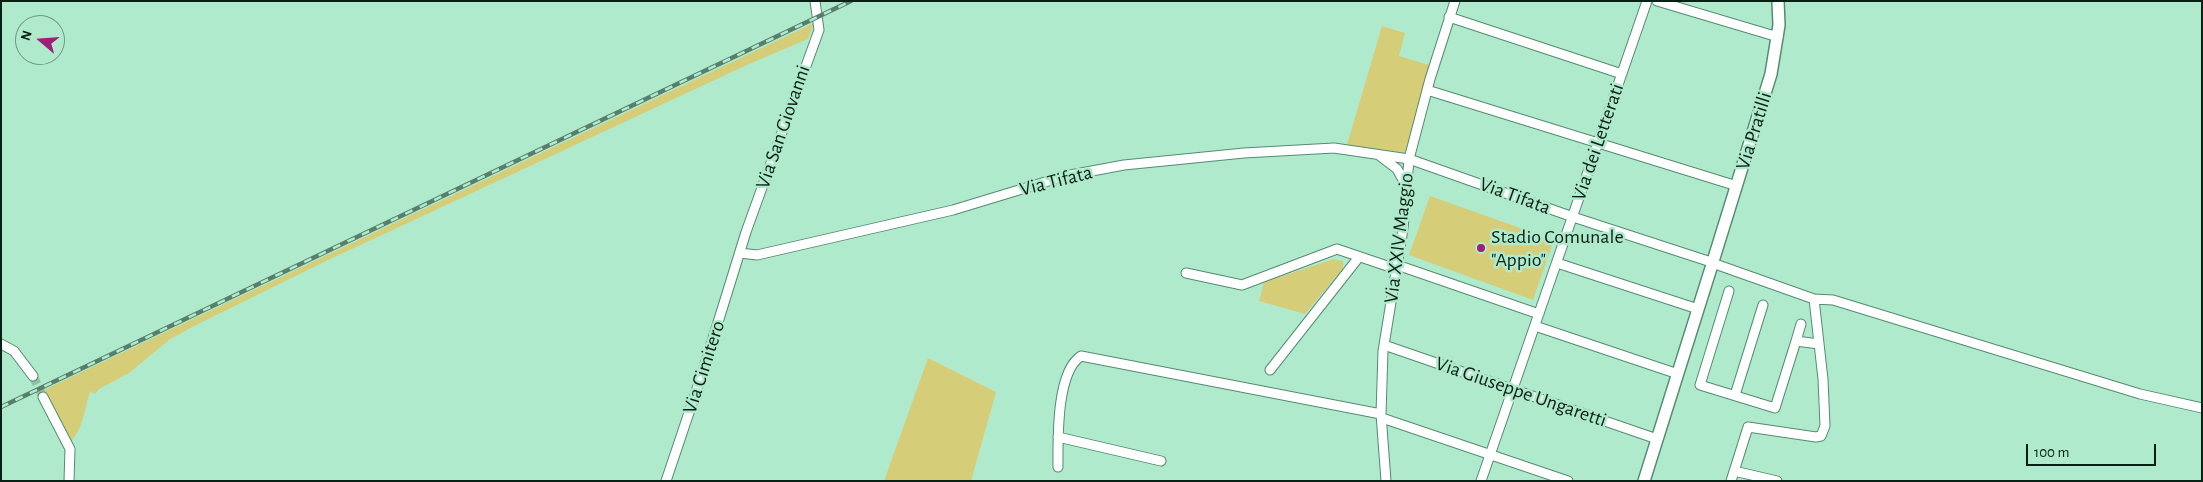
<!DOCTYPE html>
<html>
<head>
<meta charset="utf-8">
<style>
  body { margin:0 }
  #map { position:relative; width:2203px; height:482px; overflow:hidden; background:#b0eacd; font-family:"Alegreya Sans",sans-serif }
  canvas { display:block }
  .frame { position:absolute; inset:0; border:2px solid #092016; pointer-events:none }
  .north { position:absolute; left:15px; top:15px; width:50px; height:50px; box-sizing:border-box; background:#b0eacd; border:1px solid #6d9984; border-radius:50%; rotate:288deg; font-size:14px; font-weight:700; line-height:20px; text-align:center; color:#092016 }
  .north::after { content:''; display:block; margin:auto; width:18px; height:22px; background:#9c2077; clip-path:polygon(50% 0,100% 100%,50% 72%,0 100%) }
  .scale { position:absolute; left:2026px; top:444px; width:130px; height:22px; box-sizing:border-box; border:2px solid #092016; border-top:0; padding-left:6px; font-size:15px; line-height:18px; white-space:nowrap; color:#092016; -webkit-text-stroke:4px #b0eacd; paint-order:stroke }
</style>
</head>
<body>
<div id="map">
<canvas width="2203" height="482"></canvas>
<div class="frame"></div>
<div class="north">N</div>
<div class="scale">100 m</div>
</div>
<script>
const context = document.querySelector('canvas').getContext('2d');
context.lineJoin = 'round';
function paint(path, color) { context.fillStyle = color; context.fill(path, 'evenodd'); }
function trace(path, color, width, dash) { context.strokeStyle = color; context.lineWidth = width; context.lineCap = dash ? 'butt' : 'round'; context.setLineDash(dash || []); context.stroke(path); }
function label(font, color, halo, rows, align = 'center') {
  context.font = font + ' "Alegreya Sans",sans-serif'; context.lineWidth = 5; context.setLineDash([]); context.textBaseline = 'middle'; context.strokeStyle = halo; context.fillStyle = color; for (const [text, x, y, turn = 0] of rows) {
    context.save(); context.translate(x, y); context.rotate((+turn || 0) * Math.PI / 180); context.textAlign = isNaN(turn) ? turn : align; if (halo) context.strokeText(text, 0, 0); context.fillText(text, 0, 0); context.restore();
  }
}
const green = new Path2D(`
  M814,23l-6,16 -59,25 -423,197 -134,66 -23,13 -40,33 -30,16 -4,5 -5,-3c-5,17 -7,40 -21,52l-25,-53z
  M1382,26l23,7 -6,23 30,9 -24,88 -58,-8z
  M1430,196l124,44 -21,60 -124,-45z
  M1334,259l9,2v7l-38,46 -46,-13 5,-19z
  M928,358l68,34 -25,89h-87z`);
const minorTunnel = new Path2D(`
  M33,376l10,21`);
const minor = new Path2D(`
  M1657,1l121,36
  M1449,17l173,57
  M1427,90l310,96
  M1380,156l17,13 9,16
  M740,253l17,2 196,-45 112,-34 59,-11 120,-12 90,-5 75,11 164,58 135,44
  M1557,263l141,46
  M1397,265l142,49
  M1718,265l96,34 19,1 307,94 62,14
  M1186,273l56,12 95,-36 59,20
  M1729,291l-29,94 75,23 21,-67 23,3
  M1535,326l143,48
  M1796,341l5,-17
  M1,344l13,7 19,25
  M1384,345l273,94
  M1270,370l89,-113
  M1735,395l28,-90
  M43,397l27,52 -1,32
  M1382,418l186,63
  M1058,437l103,24
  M1058,467c0,-27 -2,-95 23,-111l300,58
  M1734,471l43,10
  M666,481l36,-107 44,-142 73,-202 -4,-29
  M1386,481l-5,-67 2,-63 20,-122 6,-70 21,-80 25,-78
  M1481,481l166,-480
  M1731,481l17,-54 68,10 5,-1 4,-10 -2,-47 -9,-80`);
const tertiary = new Path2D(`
  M1714,258l57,-184 8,-49 -1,-24
  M1644,481l67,-213`);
const rail = new Path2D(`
  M1,407l850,-406`);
const markers = [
  [1481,248,5,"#9c2077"]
];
const streetNames = [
  ["Via San Giovanni",783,127,-71],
  ["Via Pratilli",1754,131,-73],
  ["Via dei Letterati",1598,142,-71],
  ["Via Tifata",1056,181,-14],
  ["Via Tifata",1515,196,20],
  ["Via XXIV Maggio",1399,238,-83],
  ["Via Cimitero",704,367,-72],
  ["Via Giuseppe Ungaretti",1521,392,19]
];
const poiNames = [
  ["Stadio Comunale",1491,237],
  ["\"Appio\"",1491,260]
];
paint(green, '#d6cd78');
trace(minorTunnel, '#8fc2a8', 9, [9, 4.5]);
trace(minor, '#548b72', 11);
trace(tertiary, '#548b72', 14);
trace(minor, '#fff', 9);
trace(tertiary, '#fff', 11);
trace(rail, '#577f6c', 4.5);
trace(rail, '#b0eacd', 2.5, [8]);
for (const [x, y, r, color] of markers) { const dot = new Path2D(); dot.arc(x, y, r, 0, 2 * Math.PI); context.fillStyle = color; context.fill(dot); trace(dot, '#b0eacd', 2); }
label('20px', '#092016', '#b0eacd', streetNames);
label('20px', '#092016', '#b0eacd', poiNames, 'left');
</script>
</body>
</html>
